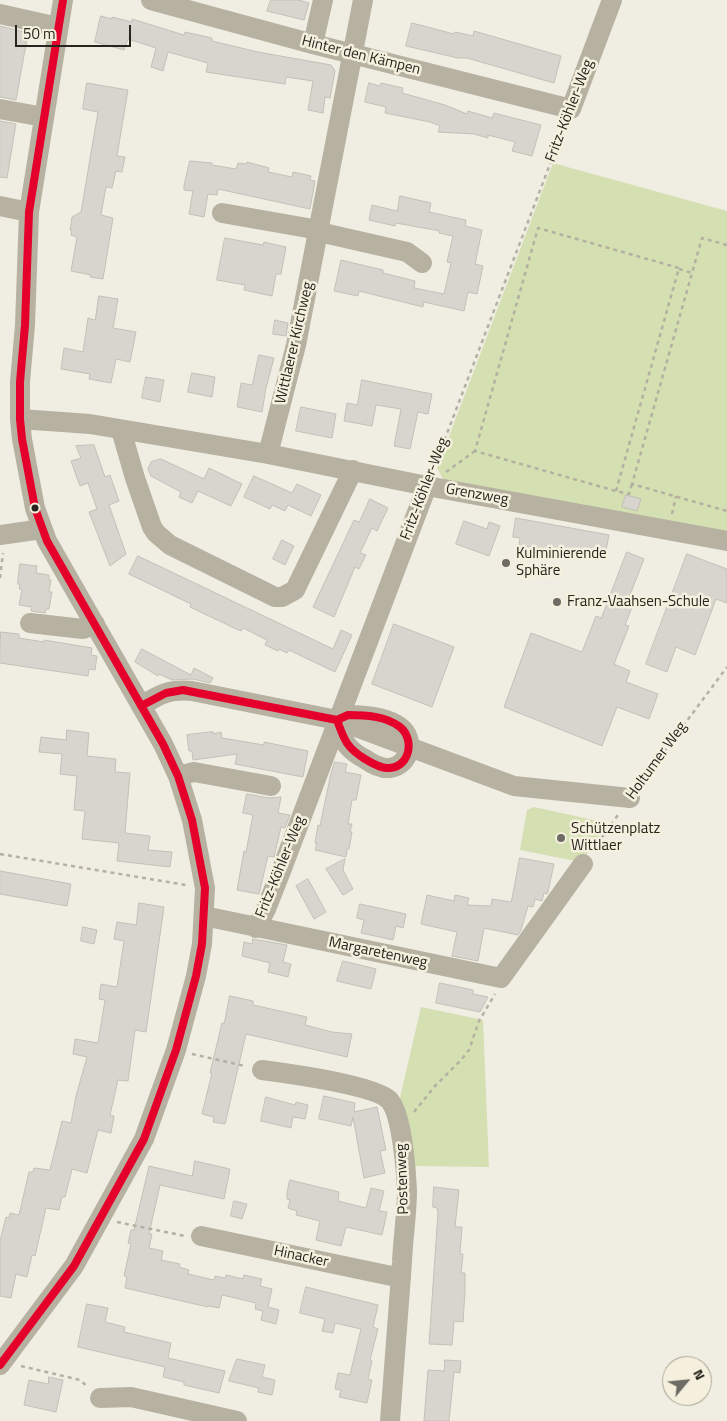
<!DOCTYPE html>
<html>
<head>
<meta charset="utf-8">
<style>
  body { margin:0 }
  #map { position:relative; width:727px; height:1421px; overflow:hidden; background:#f0ede3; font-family:"Titillium Web",sans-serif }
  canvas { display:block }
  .north { position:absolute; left:662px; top:1356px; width:50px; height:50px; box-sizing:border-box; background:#f5f0de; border:1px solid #a39f91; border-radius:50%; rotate:62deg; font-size:14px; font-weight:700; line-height:20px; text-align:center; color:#27251e }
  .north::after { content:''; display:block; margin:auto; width:18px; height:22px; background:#6d6b63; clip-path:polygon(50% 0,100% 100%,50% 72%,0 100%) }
  .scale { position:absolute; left:15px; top:25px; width:116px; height:22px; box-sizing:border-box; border:2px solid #27251e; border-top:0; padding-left:6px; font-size:15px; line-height:18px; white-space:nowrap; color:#27251e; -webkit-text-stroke:4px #f5f0de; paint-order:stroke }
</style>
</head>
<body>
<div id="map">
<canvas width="727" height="1421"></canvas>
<div class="north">N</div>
<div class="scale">50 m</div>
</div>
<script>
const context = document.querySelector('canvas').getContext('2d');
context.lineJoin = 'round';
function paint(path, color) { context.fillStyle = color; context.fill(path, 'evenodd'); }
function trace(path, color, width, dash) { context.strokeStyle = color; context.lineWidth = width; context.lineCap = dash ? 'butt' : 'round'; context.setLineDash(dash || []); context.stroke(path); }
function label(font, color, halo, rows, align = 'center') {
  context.font = font + ' "Titillium Web",sans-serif'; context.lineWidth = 5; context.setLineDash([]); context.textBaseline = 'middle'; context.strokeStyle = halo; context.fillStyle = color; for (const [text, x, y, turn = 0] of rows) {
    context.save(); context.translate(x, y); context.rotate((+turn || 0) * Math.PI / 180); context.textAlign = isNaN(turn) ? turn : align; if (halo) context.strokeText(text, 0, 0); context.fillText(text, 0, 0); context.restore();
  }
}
const green = new Path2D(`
  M553,163l174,48v328l-279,-51 -11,-20z
  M534,807l73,16 1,2 -27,37 -61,-12 7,-40z
  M421,1007l62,13 6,147 -76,-1 -14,-64z`);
const building = new Path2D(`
  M271,0h28l10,3 -5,17 -37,-9z
  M101,16l11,3v-2l20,5v-3l52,16 1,-3 27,6v3l46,11 73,13 4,6 -5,27 -5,-1 -2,16 -15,-3 5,-29 -27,-4 -1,7 -79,-12 2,-9 -40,-11 -5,19 -12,-4 5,-19 -28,-9 -4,11 -29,-8z
  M412,23l42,11 1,-2 18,4 1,-5 87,25 -7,27 -87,-25h-9l-52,-12z
  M0,26l28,7 -12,67 -16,-3z
  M87,83l41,7 -11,66 8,1 -3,15 -6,-1 -4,17 -6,-1 -5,28 12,3 -10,61 -13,-2 1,-2 -20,-4 6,-34 -6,-2 1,-5h-2l2,-13 9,-5 17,-100 -15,-3z
  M369,83l11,3 1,-3 22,5 -1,5 43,12 22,9 1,-3 24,7 2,-5 47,12 -9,31 -20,-5 3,-9 -27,-7v3l-14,-4 -36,-2 2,-6 -10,-4 -45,-9 1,-6 -21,-5z
  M0,121l16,3 -9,54 -7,-1z
  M190,161l22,2v2l24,4 2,-6 9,1v-2l22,6 -1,4 24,5 1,-5 18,4 -1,4 5,1 -5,28 -92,-20 -1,6 -9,-1 -4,23 -15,-3 4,-23 -9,-1v-4z
  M400,196l31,7 -2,9 37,8 -1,6 17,4 -7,34 8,2 -6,28 -9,-2 -4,19 -40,-9 -1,5 -64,-16 -1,5 -24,-5 7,-31 42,10v3l32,8 -1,7 30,6 7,-31 -4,-1 6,-26 -14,-3 1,-2 -44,-8 -1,3 -26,-6 3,-15 25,6z
  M225,238l38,7 1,-3 22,5 -5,27h-5l-4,22 -28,-6 1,-5 -28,-5z
  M99,296l19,3 -5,29 23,4 -6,30 -14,-3 -5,24 -22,-4 1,-5 -29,-5 3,-21 19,4 5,-34 7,2z
  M275,320l13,3 -2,13 -13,-2z
  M259,355l15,3 -8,30 -4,24 -25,-5 4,-24 11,2z
  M192,373l23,4 -3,20 -24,-5z
  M146,377l18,3 -4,22 -18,-4z
  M362,380l70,14 -4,20 -10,-2 -8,37 -16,-3 7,-37 -25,-4 -4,21 -28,-5 3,-18 10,2z
  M301,407l35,7 -4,24 -36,-7z
  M94,445l11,32 5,-2 9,26 -10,4 17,49 -16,12 -21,-54 8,-3 -9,-26 -8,3 -9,-25 10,-3 -5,-12z
  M161,459l43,20 5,-11 33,16 -11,22 -33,-15 -6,12 -13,-6 2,-5 -30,-16 -3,-7 3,-7z
  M254,476l38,17 5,-9 24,11 -10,21 -23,-11 -3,6 -13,-6 -2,4 -26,-12z
  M626,495l15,4 -4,12 -15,-4z
  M370,499l18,9 -11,23 -5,-3 -12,25 6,2 -7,14 -4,-2 -21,50 -21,-10 41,-87 5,2z
  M516,518l93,17 -5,25 -85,-15 1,-7 -7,-1z
  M464,521l23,8 2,-7 11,4 -11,30 -33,-12z
  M282,540l12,6 -9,19 -12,-6z
  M627,552l17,7 -16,41 6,2 -9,23 4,1 -15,38 16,7 -4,11 32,12 -9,25 -32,-12 -15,39 -98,-39 27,-74 51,19 14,-36 5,2z
  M687,554l40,15v34l-11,-4 -21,56 -19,-8 -9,25 -21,-8z
  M138,556l195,93 8,-19 11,5 -17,37 -46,-22 -2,3 -8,-4 -1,2 -13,-6 2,-5 -24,-12 -2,3 -7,-3 -44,-21 1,-3 -62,-30z
  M20,564l17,2 -1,7 13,2v5h2l-2,12h3l-3,17h-3l-1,4 -14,-2 1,-4 -13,-2 3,-16h-3l1,-5h-2z
  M394,624l60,23 -22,60 -60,-23z
  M1,632l18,2v4l25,4v-2l48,8 -1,7 6,1 -2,14 -6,-1 -1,7 -88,-13z
  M142,649l49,26 3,-7 19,10 -3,5 -17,-4 -21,1 -13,-6 -1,2 -23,-14z
  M67,730l22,3 -2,23 29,3 -1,13 15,1 -5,60 25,3 -2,14 24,2 -2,15 -53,-6 2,-18 -37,-4 3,-28 -11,-1 3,-34 -17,-2 2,-20 -23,-2 2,-15 25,3z
  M213,732v2l8,-2 1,6 42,7v-3l44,9 -5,26 -68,-13 2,-10 -44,6 -1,-9h-3l-2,-16z
  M335,762l12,2 -2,8 16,3 -5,25h-4l-4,24h4l-2,8h2l-3,17h-2l-1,8 -31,-7 2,-7h-2l3,-18 2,1 11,-53z
  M247,794l22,4 12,-1 -3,16 12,2 -5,13 -4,-1 -7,30 -6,-1 -9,38 -22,-4 7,-39 2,1 7,-37 -10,-2z
  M520,858l34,6 -6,28 -1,2 -3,-1 -2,8 -7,-2 -2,8 -5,-1 -7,24 -3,5 -34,-7 -6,33 -26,-5 5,-24 -36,-8 6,-29 27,6 1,-6 14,3 -2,7 24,1 1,-7 19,3z
  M345,859l-2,11 10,19 -10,6 -17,-26z
  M0,871l71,13 -4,22 -67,-12z
  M308,879l18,33 -12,7 -18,-33z
  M139,903l25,4 -18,125 -11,-2 -7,51 -10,-1 -8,35 4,1 -3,17 -13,-3 -11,43 -15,-4 -7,28h-3l-3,13 -13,-2 -11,48 -3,-1 -5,22 -11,-3 -5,24 -11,-2v-55l6,-24 3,1 1,-5 9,2 10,-43h4l1,-4 16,2 12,-49 9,2 5,-27 11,-39 -14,-3 2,-15 23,4 7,-43 -6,-1 2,-15 16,3 7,-46 -10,-2 3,-17 19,3z
  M360,904l46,10 -3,14 -7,-2 -3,14 -32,-7 3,-13 -7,-2z
  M83,927l14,3 -3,14 -13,-3z
  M253,939l34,6 -4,17 8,2 -3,13 -20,-5 2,-9 -28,-7 2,-14 8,2z
  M343,961l33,8 -5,20 -34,-8z
  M440,983l33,7v4l15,3 -8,15 -44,-9z
  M230,996l23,5v4l54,12 -2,8 27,7 20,2 -5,23 -101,-23 -21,90 -12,-2 1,-5 -12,-3 10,-41h-2l12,-50h2z
  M324,1096l31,7 -1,9 23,-5 9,43 -6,1 5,22 -21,5 -11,-61 -2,9 -32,-7z
  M266,1097l29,8 1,-3 12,3 -3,14 -12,-2 -2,11 -30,-7z
  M195,1161l35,8 -6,30 -64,-14 -11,49h3l-3,14 14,3 -2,9 19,4 -1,3 10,3 -1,4 26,6 1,-4 10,2 1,-3 17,4 1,-4 18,4 -2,7 12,3 -4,18 11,3 -3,14 -15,-4 2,-9 -8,-2 1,-6 -34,-8 -3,13 -10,-2 -1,1 -83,-19 2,-11 -3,-1 7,-32 -3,-1 3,-13h3l15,-64 43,10z
  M290,1180l49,12 -1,9 28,7 5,-20 13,3 -5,20 8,1 -5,23 -36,-8 -5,19 -25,-6 4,-19 -24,-6 1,-4 -9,-3 2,-8 -3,-1v-6z
  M434,1187l25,3 -4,37h7l-2,27h3l-2,19h4v18l-2,31 -9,-1 -2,24 -23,-1 9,-132 -1,-4 -4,-1z
  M234,1201l13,3 -5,15 -11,-3z
  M306,1287l72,18 -5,22 5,2 -8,31 2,1 -4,18 4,1 -5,23 -28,-6 2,-7 -6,-1 3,-16 12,2 11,-46 -26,-6 -2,10 -11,-2 3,-12 -25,-6z
  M87,1304l21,4 -3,14 20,5 -1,5 47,11 -3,15 57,13 -6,22 -35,-8v-3l-21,-5 2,-10 -87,-20z
  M237,1359l28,6 -3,12 13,3 -3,15 -14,-3 1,-4 -30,-7z
  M445,1360l16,1 -1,12 -6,-1 -5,49h-25l4,-51 16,1z
  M49,1377l14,3 -7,32 -32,-7 5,-25 19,4z`);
const path = new Path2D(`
  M727,245l-25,-7 -70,246 95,27
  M679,269l13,4
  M433,470l132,-345
  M446,472l29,-21
  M616,491l63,-223 -141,-40 -63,223 141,40 13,3 3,-10
  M672,514l4,-18
  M0,578l3,-25
  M640,784l87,-117
  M592,851l26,-36
  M0,854l186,31
  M192,1054l53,12
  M414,1112l21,-26 26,-26 8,-10 10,-29 16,-27
  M117,1222l68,14
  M21,1366l59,14 8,7`);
const minor = new Path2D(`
  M151,0l162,44 258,65 41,-109
  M0,14l58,13
  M313,44l10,-44
  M0,109l44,8
  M0,206l29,6
  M222,213l97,17
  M319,232l88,20 15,11
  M20,419l70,5 178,30 159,32 300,55
  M121,430l14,48 17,49 4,6 14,12 105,52h7l13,-7 58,-120
  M268,454l28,-109 67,-345
  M0,535l42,-6
  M30,623l53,6 12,-5
  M141,706c19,-12 28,-17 51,-15l145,29 177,66 116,12
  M348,715c16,0 39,2 52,12 16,12 10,38 -10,41 -9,1 -18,-4 -25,-9 -6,-3 -14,-9 -18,-14 -5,-7 -7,-17 -10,-25z
  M178,776l16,-4 77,14
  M204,916l297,62 82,-114
  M256,928l10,-19 15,-38 146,-385
  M262,1070c23,3 115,15 128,31 12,15 16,70 17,89 0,24 -4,48 -5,72 -4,53 -8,106 -12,159
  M201,1236l200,42
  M0,1365l74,-99 70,-127 32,-89 20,-74 6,-32 3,-56 -13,-68 -14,-44 -15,-32 -116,-203 -12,-33 -13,-69 -2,-20v-37l5,-57 4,-113 34,-212
  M100,1398l31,-1 106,24`);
const bus1 = new Path2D(`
  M141,706l25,-13 17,-3 154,30
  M348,715c17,0 38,1 52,12 16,13 9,43 -14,41 -8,-1 -14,-5 -21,-9 -18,-11 -21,-19 -28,-39z
  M0,1365l74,-99 70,-127 32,-89 20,-74 6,-32 3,-56 -13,-68 -14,-44 -15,-32 -116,-203 -12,-33 -13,-69 -2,-20v-37l5,-57 4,-113 34,-212`);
const markers = [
  [35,508,4.5,"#27251e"],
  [506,563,5,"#6d6b63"],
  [557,602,5,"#6d6b63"],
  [561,838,5,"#6d6b63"]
];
const streetNames = [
  ["Hinter den Kämpen",361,56,14],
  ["Fritz-Köhler-Weg",570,111,-69],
  ["Wittlaerer Kirchweg",295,343,-77],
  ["Fritz-Köhler-Weg",425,489,-69],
  ["Grenzweg",477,495,10],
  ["Holtumer Weg",657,761,-54],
  ["Fritz-Köhler-Weg",281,867,-68],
  ["Margaretenweg",378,953,12],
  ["Postenweg",403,1179,-92],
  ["Hinacker",301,1257,12]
];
const poiNames = [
  ["Kulminierende",516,554],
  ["Sphäre",516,571],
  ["Franz-Vaahsen-Schule",567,602],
  ["Schützenplatz",571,829],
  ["Wittlaer",571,846]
];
paint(green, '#d4dfb2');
paint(building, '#d7d5cd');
trace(building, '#c2c0b8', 1);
trace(path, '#b4b0a2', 2.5, [4, 4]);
trace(minor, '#b6b1a1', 20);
trace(bus1, '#e4002b', 8);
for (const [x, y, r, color] of markers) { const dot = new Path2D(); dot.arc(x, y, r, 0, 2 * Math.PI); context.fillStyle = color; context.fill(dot); trace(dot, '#f5f0de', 2); }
label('15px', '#27251e', '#f5f0de', streetNames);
label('15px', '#27251e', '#f5f0de', poiNames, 'left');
</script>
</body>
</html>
